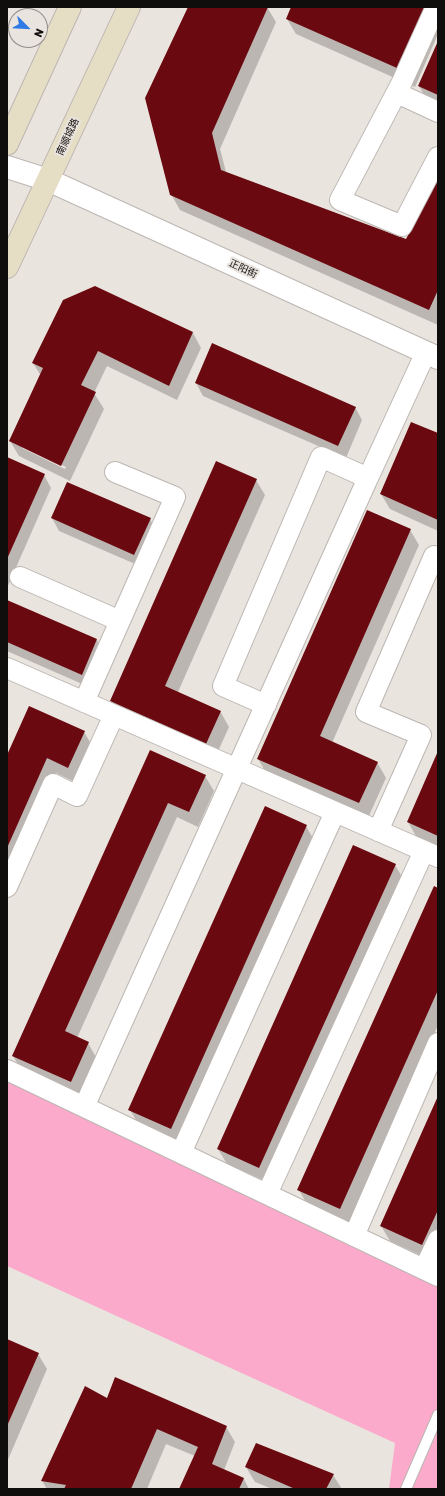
<!DOCTYPE html>
<html>
<head>
<meta charset="utf-8">
<style>
  body { margin:0 }
  #map { position:relative; width:445px; height:1496px; overflow:hidden; background:#eae4df; font-family:Rubik,sans-serif }
  canvas { display:block }
  .frame { position:absolute; inset:0; border:8px solid #100e0d; pointer-events:none }
  .north { position:absolute; left:8px; top:8px; width:40px; height:40px; box-sizing:border-box; background:#eae4df; border:1px solid #938e8b; border-radius:50%; rotate:114deg; font-size:11px; font-weight:700; line-height:16px; text-align:center; color:#100e0d }
  .north::after { content:''; display:block; margin:auto; width:14px; height:18px; background:#307ae6; clip-path:polygon(50% 0,100% 100%,50% 72%,0 100%) }
</style>
</head>
<body>
<div id="map">
<canvas width="445" height="1496"></canvas>
<div class="frame"></div>
<div class="north">N</div>
</div>
<script>
const context = document.querySelector('canvas').getContext('2d');
context.lineJoin = 'round';
function paint(path, color) { context.fillStyle = color; context.fill(path, 'evenodd'); }
function trace(path, color, width, dash) { context.strokeStyle = color; context.lineWidth = width; context.lineCap = dash ? 'butt' : 'round'; context.setLineDash(dash || []); context.stroke(path); }
function label(font, color, halo, rows, align = 'center') {
  context.font = font + ' Rubik,"Noto Sans SC",sans-serif'; context.lineWidth = 4; context.setLineDash([]); context.textBaseline = 'middle'; context.strokeStyle = halo; context.fillStyle = color; for (const [text, x, y, turn = 0] of rows) {
    context.save(); context.translate(x, y); context.rotate((+turn || 0) * Math.PI / 180); context.textAlign = isNaN(turn) ? turn : align; if (halo) context.strokeText(text, 0, 0); context.fillText(text, 0, 0); context.restore();
  }
}
const green = new Path2D(`
  M7,1070l431,206v213h-49l6,-46 -388,-177z`);
const shadow = new Path2D(`
  M190,7h77l9,15 -56,127 6,23 181,68 31,-59v144l-258,-115 -9,-16z
  M292,7h146v27l-23,53 -119,-53 -9,-15z
  M438,43v63l-10,-4 -9,-16z
  M95,287l98,46 8,15 -24,52 -70,-34 -13,27 10,16 -34,72 -51,-25 -9,-15 31,-65 -8,-13zM22,446l44,21 -1,2 -43,-21z
  M196,383l159,24 7,13 -16,38 -143,-62z
  M438,435v96l-48,-22 -9,-15z
  M7,458l37,17 7,13 -44,100z
  M256,480l9,15 -87,197 42,19 9,16 -14,31 -95,-41 -8,-16z
  M52,518l98,1 7,13 -15,35 -83,-36z
  M410,530l9,15 -87,198 45,19 9,16 -18,40 -101,-44 -9,-15z
  M7,601l90,39 7,13 -15,34 -82,-36z
  M84,732l9,15 -16,36 -21,-10 -49,109v-124z
  M151,751l54,25 9,15 -16,36 -21,-10 -100,221 11,5 9,16 -17,38 -58,-26 -9,-15z
  M438,754v93l-21,-9 -9,-16z
  M306,826l9,16 -135,302 -41,-19 -9,-15z
  M395,865l9,15 -136,302 -41,-18 -9,-15z
  M438,889v136l-89,199 -41,-18 -9,-16z
  M438,1098v146l-7,16 -41,-19 -9,-15z
  M7,1340l31,14 9,15 -40,93z
  M107,1399l119,28 9,15 -11,28 20,9 5,10h-69l15,-33 -29,-12 -19,45h-100l-5,-8z
  M246,1467l87,8 9,14h-70l-17,-7z`);
const building = new Path2D(`
  M188,7h80l-56,126 9,37 185,69 32,-60v111l-9,20 -259,-115 -25,-97z
  M291,7h144l-29,65 -120,-53z
  M438,41v54l-20,-9z
  M95,286l98,46 -24,54 -71,-35 -17,34 15,7 -35,74 -52,-25 34,-73 -11,-5 31,-63z
  M212,343l144,64 -18,39 -143,-63z
  M411,422l27,11v87l-58,-26z
  M7,457l38,17 -38,85z
  M216,461l41,18 -92,207 56,25 -15,33 -96,-43z
  M67,482l84,36 -17,37 -83,-37z
  M367,510l44,19 -91,207 58,26 -19,41 -102,-44z
  M7,600l90,39 -15,36 -75,-33z
  M29,706l56,25 -17,37 -21,-10 -40,90v-93z
  M150,750l56,25 -17,37 -21,-9 -103,228 24,11 -18,40 -59,-26z
  M438,751v85l-31,-14z
  M265,806l42,19 -136,304 -43,-19z
  M353,845l43,19 -137,304 -42,-19z
  M434,886l4,2v102l-98,219 -43,-19z
  M438,1096v114l-16,35 -42,-19z
  M7,1339l32,14 -32,73z
  M115,1377l112,49 -15,38 32,14 -5,11h-60l19,-42 -41,-18 -26,60h-67l2,-4 -25,-4 44,-95 22,12z
  M256,1443l78,31 -8,15h-31l-50,-22z`);
const service = new Path2D(`
  M406,1489l32,-74`);
const minor = new Path2D(`
  M436,7l-39,86 41,19
  M401,84l-61,116 62,26 36,-69
  M20,577l100,44
  M7,668l431,189
  M84,702l91,-205 -60,-25
  M266,705l-43,-19 98,-229 47,21 58,-126
  M378,831l43,-96 -55,-23 68,-156
  M7,887l46,-103 24,12 37,-81
  M7,1070l431,206
  M84,1107l284,-629
  M181,1153l154,-341
  M267,1194l157,-343
  M354,1236l84,-193
  M424,1269l14,-29`);
const tertiary = new Path2D(`
  M7,167l41,13 390,178`);
const secondary = new Path2D(`
  M7,144l63,-137
  M7,267l122,-260`);
const streetNames = [
  ["南顺城路",68,137,-65],
  ["正阳街",243,269,25]
];
paint(green, '#fcaacb');
paint(shadow, '#0003');
paint(building, '#6a090f');
trace(service, '#bcb6b2', 12);
trace(minor, '#bcb6b2', 22);
trace(tertiary, '#bcb6b2', 24);
trace(secondary, '#bcb6b2', 24);
trace(service, '#fff', 10);
trace(minor, '#fff', 20);
trace(tertiary, '#fff', 22);
trace(secondary, '#e6ddc5', 22);
label('10px', '#100e0d', '#eae4df', streetNames);
</script>
</body>
</html>
